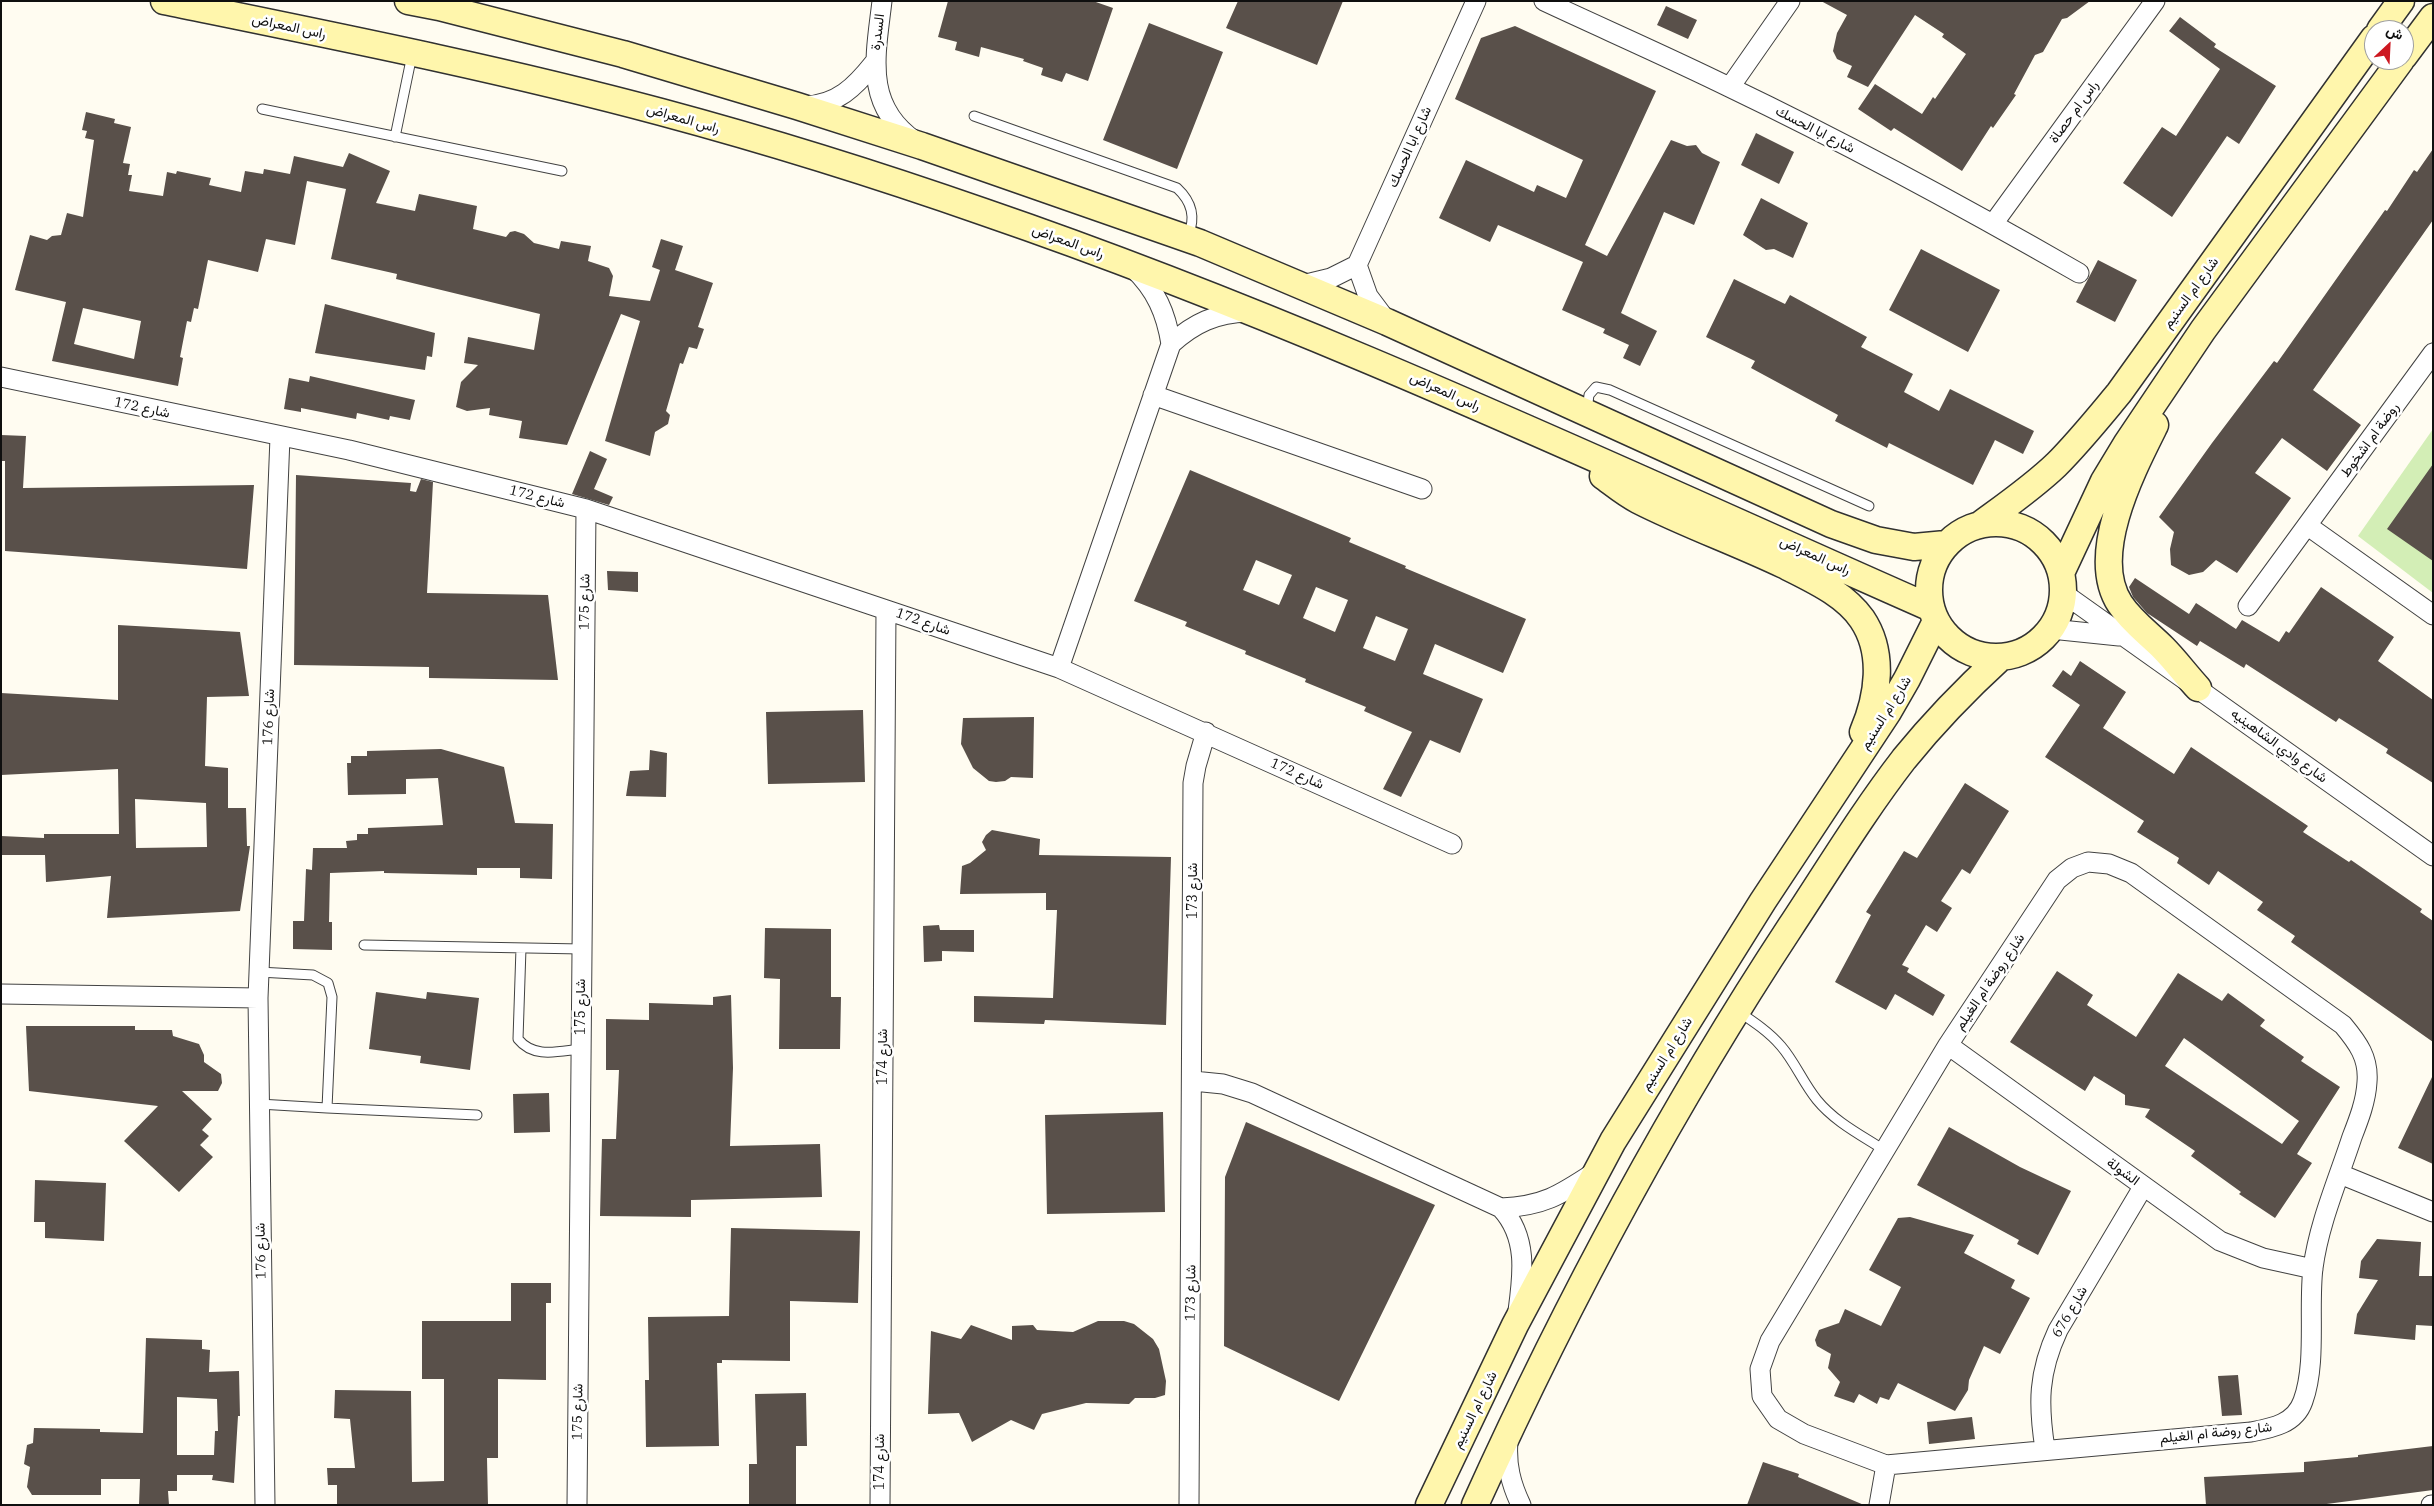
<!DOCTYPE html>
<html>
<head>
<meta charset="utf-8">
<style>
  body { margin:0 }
  #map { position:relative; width:2434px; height:1506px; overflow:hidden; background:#fffcf1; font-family:"IBM Plex Serif",Vazirmatn,serif }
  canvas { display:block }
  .frame { position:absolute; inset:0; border:2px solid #0f0f0f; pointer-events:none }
  .north { position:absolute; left:2364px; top:20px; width:50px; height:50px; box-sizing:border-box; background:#fff; border:1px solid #9f9f9f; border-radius:50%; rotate:25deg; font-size:14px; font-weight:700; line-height:20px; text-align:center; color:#0f0f0f }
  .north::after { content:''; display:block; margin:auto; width:18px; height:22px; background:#cd1821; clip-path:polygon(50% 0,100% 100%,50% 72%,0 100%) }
</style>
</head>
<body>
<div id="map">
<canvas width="2434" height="1506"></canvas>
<div class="frame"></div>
<div class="north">ش</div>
</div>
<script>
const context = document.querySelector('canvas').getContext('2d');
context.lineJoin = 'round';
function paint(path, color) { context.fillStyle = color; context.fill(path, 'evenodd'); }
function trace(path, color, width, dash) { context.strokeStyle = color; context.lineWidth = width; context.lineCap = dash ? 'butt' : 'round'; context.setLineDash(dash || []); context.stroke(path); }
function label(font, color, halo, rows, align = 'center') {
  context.font = font + ' "IBM Plex Serif",Vazirmatn,serif'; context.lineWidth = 5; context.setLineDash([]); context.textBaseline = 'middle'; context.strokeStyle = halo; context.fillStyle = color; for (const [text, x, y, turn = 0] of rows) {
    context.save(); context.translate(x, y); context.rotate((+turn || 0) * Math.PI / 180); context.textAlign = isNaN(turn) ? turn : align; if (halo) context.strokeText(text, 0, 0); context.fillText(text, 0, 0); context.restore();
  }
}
const green = new Path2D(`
  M2433,429v164l-75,-57z`);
const building = new Path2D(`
  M948,1h145l20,7 -25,73 -22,-8 -4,9 -21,-7 2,-7 -20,-7 1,-2 -43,-12 -2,10 -24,-7 2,-8 -19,-5z
  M1238,1h105l-26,64 -91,-37z
  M1821,1h269l-23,17 -5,1 -19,33 -8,3 -21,39 2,1 -23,33 -2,-2 -29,45 -68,-43 -3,3 -33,-22 17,-25 47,30 11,-17 2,2 31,-45 -24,-17 2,-3 -29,-19 -47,72 -21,-10 5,-11 -15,-7 -4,-8 4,-18 10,-18z
  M1666,6l31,14 -9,19 -31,-14z
  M2180,17l36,27 -2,3 62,39 -37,58 -12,-8 -55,81 -49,-34 39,-56 14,9 44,-67 -51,-38z
  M1149,23l74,29 -46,117 -74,-29z
  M1515,26l141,65 -71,154 22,11 64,-116 16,6 9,-1 6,8 18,9 -26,63 -30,-13 -43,101 36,18 -17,35 -17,-8 6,-13 -26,-12 2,-4 -43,-19 21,-48 -85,-37 -8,17 -51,-24 27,-58 68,32 3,-7 29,13 17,-38 -128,-61 26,-61z
  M86,112l29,7 -1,4 17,4 -8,36 7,1 -2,11h4l-3,16 34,5 4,-24 9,2 1,-3 34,7 -2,7 32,7 4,-21 18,3 1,-5 26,5 4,-18 49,11 6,-14 41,18 -14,32 39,8 4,-17 58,12 -4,23 33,8 4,-5 5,-1 9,3 10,9 25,6 2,-8 30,5 -3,15 21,7 4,8 -4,20 41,5 10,-31 -8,-3 9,-28 22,7 -8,24 38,13 -15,44 6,2 -7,20 -8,-2 -6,17 -3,-1 -14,48 4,4 -2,9 -13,8 -5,24 -45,-15 35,-120 -19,-7 -54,131 -48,-7 3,-17 -33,-6 1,-7 -23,3 -11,-4 5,-25 17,-17 -14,-2 4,-26 66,13 6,-36 -144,-35 1,-5 -66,-15 15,-70 -39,-8 -12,64 -29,-6 -8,33 -50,-12 -10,49 -4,-1 -3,14 -4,-1 -7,36 3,1 -5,28 -126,-25 14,-59 -51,-12 15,-55 17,5 5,-4 9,-1 6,-22 16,4 11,-77 -9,-2 2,-7 -5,-1zM83,308l58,13 -7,38 -60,-15z
  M1756,133l38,19 -15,32 -38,-19z
  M2433,149v71l-120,170 48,35 -34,46 -45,-33 -27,35 36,25 -54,75 -21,-13 -13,12 -14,3 -18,-10 -1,-16 4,-17 -15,-15 53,-74 62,-82 3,2 108,-153 2,1 27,-41 3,2z
  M1761,198l47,25 -15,35 -19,-9 -8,1 -23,-15z
  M1921,249l79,41 -32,62 -79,-42z
  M2098,260l39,20 -22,42 -39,-20z
  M1734,279l51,25 5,-9 77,42 -6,10 52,27 -9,18 35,19 11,-22 84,42 -11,23 -28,-14 -22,45 -84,-42 -2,5 -52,-27 3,-6 -87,-47 4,-7 -49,-24z
  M325,304l110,29 -3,24 -5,-1 -2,14 -110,-17z
  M310,376l105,24 -5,20 -20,-4 -1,4 -32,-7 -1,6 -55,-11v4l-17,-3 5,-31 20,4z
  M1,435l25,1 -3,52 231,-3 -7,84 -242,-18v-90h-4z
  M590,451l17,8 -13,30 19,8 -4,8 -37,-11z
  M2433,464v97l-46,-32z
  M1190,470l161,68 -2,4 57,24 -1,2 121,51 -23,54 -68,-29 -12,30 60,25 -23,54 -30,-13 -29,57 -18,-8 29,-57 -48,-21 2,-4 -61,-25 1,-3 -61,-25 1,-3 -61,-25 2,-4 -53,-21zM1256,560l36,15 -13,30 -36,-15zM1316,587l32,13 -13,32 -32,-14zM1376,616l32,13 -13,32 -32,-13z
  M296,475l115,8 -1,8 6,1 5,-13 12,3 -6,111 121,2 10,85 -129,-2v-11l-135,-2z
  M607,571l31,1v20l-30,-2z
  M2135,578l54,36 7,-11 40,26 6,-9 37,22 7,-11 3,2 32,-46 73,50 -16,24 55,39v83l-47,-30 2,-4 -49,-31 -3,4 -90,-58 -2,4 -44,-27 -3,5 -50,-33 -14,-16 -4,-10z
  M118,625l122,7 9,64 -42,1 -2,69 23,2v40h18l1,38h3l-10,65 -133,7 4,-42 -65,6 -1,-27h-44v-19l43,2v-4h75l-1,-65 -117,6v-82l117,7zM135,799l71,4 1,44 -71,1z
  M2080,661l46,31 -23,36 71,46 17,-27 117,79 -5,6 46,30 2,-2 71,49 -2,3 13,9v121l-142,-100 4,-6 -38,-26 6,-8 -45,-31 -9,14 -32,-22 2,-5 -42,-26 7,-11 -99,-64 35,-52 -28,-19 11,-16 8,6z
  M863,710l2,72 -97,2 -2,-72z
  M1034,717l-1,61 -22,-1 -6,4 -9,1 -7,-1 -16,-13 -12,-24 2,-26z
  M441,749l63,18 11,56 38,1 -1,55 -32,-1v-10h-43v7l-93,-2v-2l-54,2 -1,49h3v28l-39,-1v-28h11l2,-52 6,1 1,-22h34l-1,-7 11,-1v-6h11v-6l75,-3 -5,-47 -32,1v15l-58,1 -1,-32h4v-7h16v-5z
  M650,750l17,3 -1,44 -40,-1 4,-25 19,-1z
  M1965,783l44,28 -39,63 -8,-5 -21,32 11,7 -15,24 -11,-7 -24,40 7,3 -2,4 38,23 -12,21 -38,-22 -9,16 -51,-28 36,-67 -5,-3 38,-61 13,7z
  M992,830l48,9 -1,16 132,2 -5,168 -121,-5 -1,4 -70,-2v-26l79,2 4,-88h-11v-17l-86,1 2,-28 8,-3 16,-13 -4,-8 4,-7z
  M939,925l1,5h34v22l-32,-1v10l-18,1 -1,-36z
  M765,928l66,1v68h10l-1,52h-61l1,-70 -16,-1z
  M2057,971l36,24 -6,10 49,32 42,-64 44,28 6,-8 37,27 -5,6 44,31 -3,4 39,26 -43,67 15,9 -37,55 -36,-24 2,-2 -50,-36 4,-5 -50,-34 5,-8 -25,-4v-10l-31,-19 -9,15 -75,-49zM2184,1038l115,83 -17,23 -117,-78z
  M376,992l50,7 1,-7 52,6 -9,72 -50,-7 1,-7 -52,-7z
  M731,995l2,73 -3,78 90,-2 2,53 -131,3v17l-91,-1 2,-77h14l3,-69h-13v-51l43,1v-17l64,2v-8z
  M26,1026h109v4h37l1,6 26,8 5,11v7l17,12 1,9 -4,8h-36l30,28 -10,11 7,6 -9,9 13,12 -34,35 -55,-51 34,-35 -129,-15z
  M2433,1075v89l-35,-16z
  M549,1093l1,39 -36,1 -1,-39z
  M1163,1112l2,100 -118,2 -2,-99z
  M1246,1122l189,83 -96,196 -115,-55 1,-169z
  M1949,1127l71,40 51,24 -33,64 -21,-11 2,-4 -102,-55z
  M35,1180l71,3 -2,58 -59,-3v-16h-11z
  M1910,1217l64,18 -10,18 51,27 -4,8 19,10 -30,56 -16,-8 -15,34 -1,10 -13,21 -57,-28 -9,17 -9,-3 -3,7 -18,-10 -5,9 -20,-7 6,-14 -12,-14 3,-14 -14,-8 -2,-6 4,-10 20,-7 6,-14 36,17 20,-39 -32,-17 29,-52z
  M731,1228l129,3 -2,72 -68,-2v60l-68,-1v3h-5l2,83 -73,1 -1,-67h4l-1,-63 81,-1z
  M2377,1239l44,3 -2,34h14v50l-17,-1 -1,15 -61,-6 3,-20 21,-34 -19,-2 2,-17z
  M511,1283h40v20h-5v77l-48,-1v79h-11l1,47h-151v-20h-9l-1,-17h28l-5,-49 -16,-1 1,-28 76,1 1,91 32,-1v-102h-22v-58h89z
  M1098,1321h26l10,3 19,15 6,10 7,32 -1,14 -10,3h-20l-6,6 -43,-1 -44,11 -8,16 -23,-10 -39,22 -13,-29 -31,1 3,-83 30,8 10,-14 41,15v-14l21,-1 4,5 36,2z
  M146,1338l56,2v9l8,1 -1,22 30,-1 1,45h-2l-4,67 -22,-3 1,-5h-36v16h-9l1,14h-30l1,-26h-39v16h-69l-5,-8 3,-20 -6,-3 3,-19 6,-2 1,-15 66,1v3l43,1zM177,1397l40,2 1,32h-3l-1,24h-37z
  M2238,1375l4,40 -20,1 -4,-40z
  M806,1393l1,53h-11v59h-47v-41h8l-2,-70z
  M1972,1417l3,22 -46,5 -2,-22z
  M2433,1446v44l-114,15h-113l-2,-28 100,-5v-10l54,-5v-2z
  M1763,1462l36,12 -1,3 66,28h-117z`);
const lane = new Path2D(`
  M262,109l300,62
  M974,116l203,72c15,14 19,29 11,48
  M395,137l17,-82
  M1587,410l2,-15 7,-8 14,3 259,116
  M364,945l218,4
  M521,948l-3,91c16,20 41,12 63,10
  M259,972l54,3 15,8 4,14 -5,111 -68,-4
  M1739,1012c15,10 30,20 42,34 14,16 22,37 36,54 18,22 44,35 67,50
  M327,1108l150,7`);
const street = new Path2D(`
  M882,1c-6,53 -19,104 33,140
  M1544,1c62,29 124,56 185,86 119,57 235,120 350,186
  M1730,87l60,-86
  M805,106c32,-1 50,-19 69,-43
  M1993,224l162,-223
  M1357,265l11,31 18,24
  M1302,285l29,-7 26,-13 119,-264
  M1171,344c23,-21 45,-31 77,-32
  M1,377l348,73 237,59 473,159 393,176
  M1153,395l269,94
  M2308,526l125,89
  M2063,593l370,263
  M2248,606l185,-253
  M2051,629l68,7
  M1059,668l112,-324c-5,-31 -15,-54 -38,-76
  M2088,862l21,2 22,9 212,152c15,18 26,33 24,57 -1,19 -8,37 -15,55 -14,43 -33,86 -39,131 -5,40 4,95 -10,133 -8,23 -31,27 -52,31l-365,33 -82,-31 -26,-15 -16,-23 -2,-27 10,-28 178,-296 109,-165 15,-12z
  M1,994l257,4
  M1948,1045l272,196 43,17 50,11
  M1193,1081l30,3 29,9 249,115c27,29 22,66 17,103
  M2340,1174l93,38
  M1501,1208c43,-2 59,-13 94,-36
  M1508,1441c-2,24 3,43 13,64
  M2045,1449c-7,-45 -7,-76 13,-119l85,-143
  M265,1505l-7,-507 22,-561
  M577,1505l9,-996
  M880,1505l6,-895
  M1189,1505l4,-722 3,-17 10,-34
  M1879,1505l7,-40
  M2431,1505h2`);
const secondary = new Path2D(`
  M164,1c166,34 333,67 497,111 108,29 217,63 323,100 324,111 634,258 947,396
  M408,1l31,6 184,47 174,52 125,40 278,97 187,79 444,202 45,16 38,7 32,-3
  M2380,30l21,-29
  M2404,56l29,-39
  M2155,425c-23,46 -67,130 -35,179 12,18 28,29 43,44 12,12 23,27 35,40
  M1603,476c11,8 23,18 35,24 47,24 98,42 146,65 27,14 60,28 78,54 23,34 16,78 1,113
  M1929 590a67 67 0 1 1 134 0a67 67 0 1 1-134 0Z
  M1981,524c26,-19 52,-37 75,-59 23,-23 43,-48 63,-72l255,-355
  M2061,573l43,-92 23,-38 76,-113 198,-270
  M1429,1505l86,-180 98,-184 150,-240 125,-189 19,-33 29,-58
  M1475,1505c91,-201 195,-395 316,-579 37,-56 72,-114 113,-167 30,-37 62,-70 97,-102`);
const streetNames = [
  ["راس المعراض",289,27,12],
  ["السدرة",878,32,-83],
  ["راس ام حصاة",2074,112,-54],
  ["راس المعراض",683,119,16],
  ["شارع ابا الحسك",1815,130,27],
  ["شارع ابا الحسك",1410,147,-66],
  ["راس المعراض",1068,242,20],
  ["شارع ام السنيم",2191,293,-54],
  ["راس المعراض",1445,392,24],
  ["شارع 172",142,408,12],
  ["روضة ام اشخوط",2370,440,-54],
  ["شارع 172",537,497,14],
  ["راس المعراض",1815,556,24],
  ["شارع 175",585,602,-89],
  ["شارع 172",923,622,19],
  ["شارع ام السنيم",1886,713,-58],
  ["شارع 176",269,717,-88],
  ["شارع وادي الشاهينيه",2279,746,36],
  ["شارع 172",1297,774,24],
  ["شارع 173",1193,891,-90],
  ["شارع روضة ام الغيلم",1990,982,-56],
  ["شارع 175",581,1007,-90],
  ["شارع ام السنيم",1667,1054,-58],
  ["شارع 174",883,1057,-90],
  ["الشولة",2123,1172,36],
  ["شارع 176",261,1251,-91],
  ["شارع 173",1191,1293,-89],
  ["شارع 676",2070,1312,-60],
  ["شارع ام السنيم",1475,1410,-64],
  ["شارع 175",578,1412,-89],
  ["شارع روضة ام الغيلم",2216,1433,-6],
  ["شارع 174",880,1462,-90]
];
paint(green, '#d3eeb6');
paint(building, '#59504a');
trace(lane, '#424242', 11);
trace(street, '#424242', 21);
trace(secondary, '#313131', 29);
trace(lane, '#fff', 9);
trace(street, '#fff', 19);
trace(secondary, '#fff6ac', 26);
label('14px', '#0f0f0f', '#fff', streetNames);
</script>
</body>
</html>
